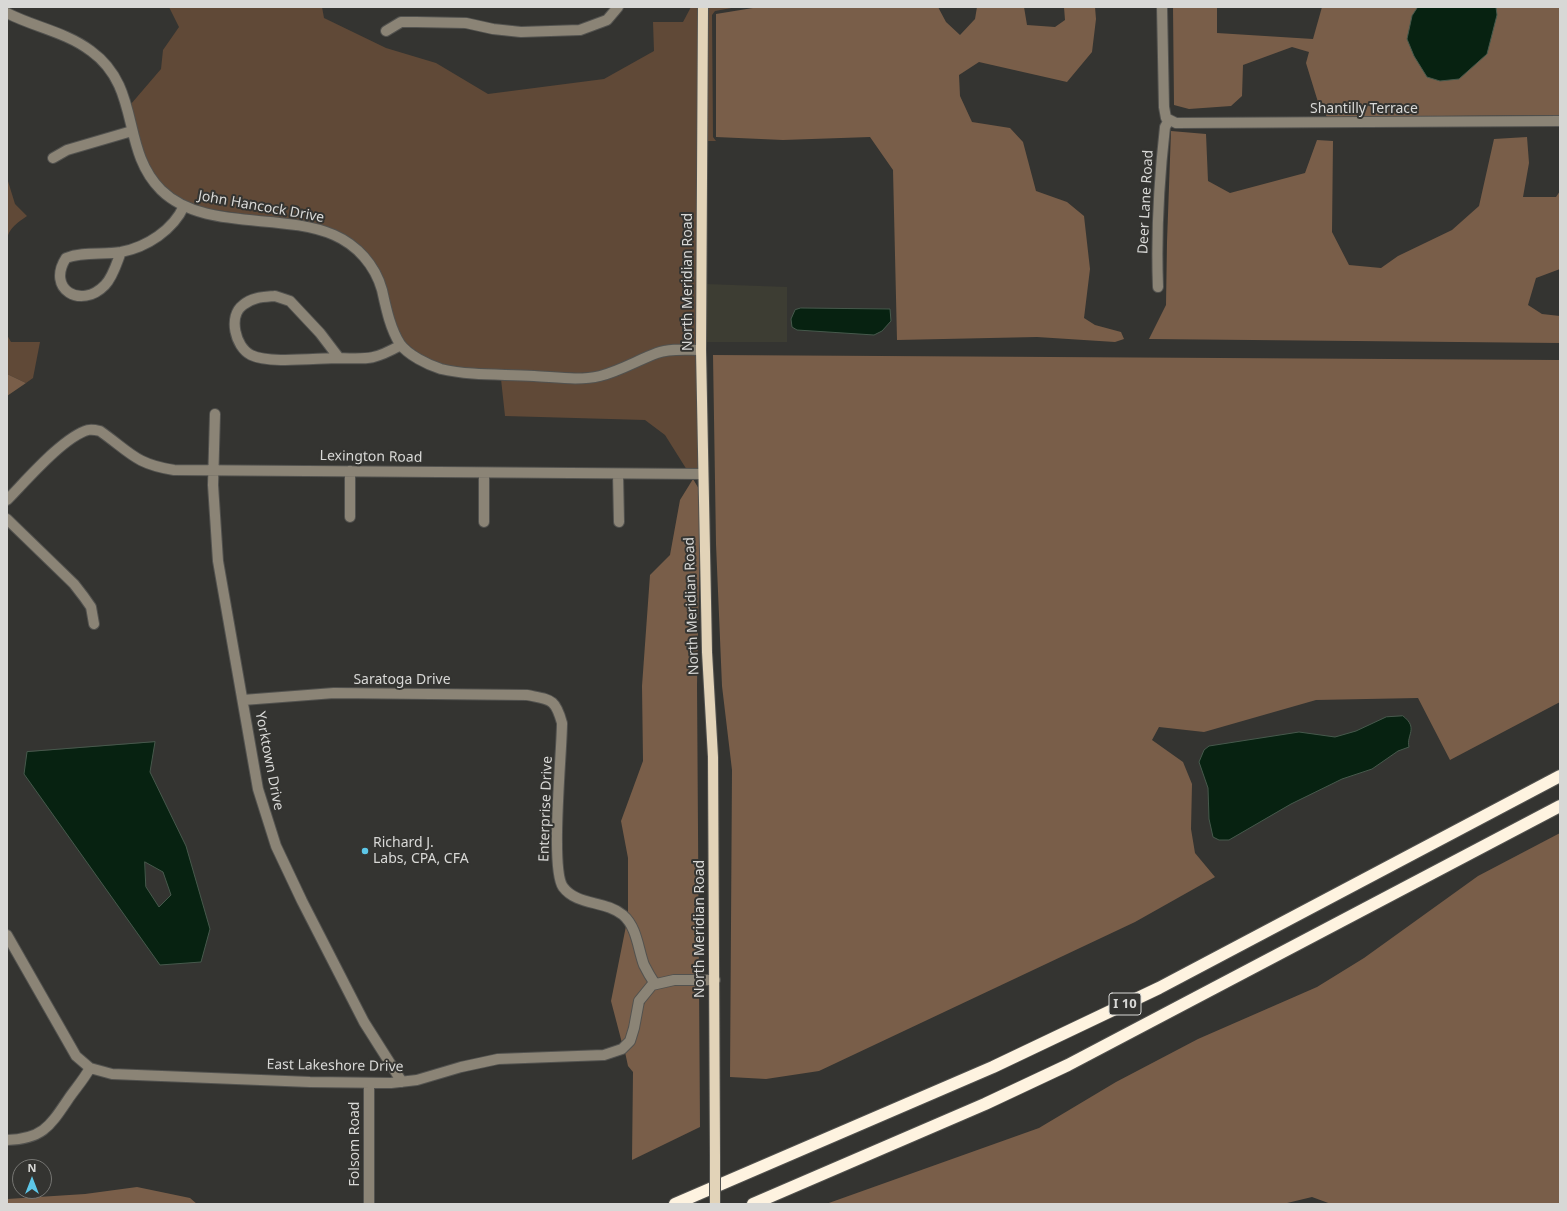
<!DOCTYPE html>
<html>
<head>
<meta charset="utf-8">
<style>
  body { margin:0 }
  #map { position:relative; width:1567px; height:1211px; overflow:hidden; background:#343431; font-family:"Noto Sans",sans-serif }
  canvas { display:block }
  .frame { position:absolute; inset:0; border:8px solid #d8d8d6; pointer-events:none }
  .north { position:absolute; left:12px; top:1159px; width:40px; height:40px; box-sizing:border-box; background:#343431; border:1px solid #767673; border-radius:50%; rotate:0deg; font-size:11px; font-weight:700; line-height:16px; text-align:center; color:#d8d8d6 }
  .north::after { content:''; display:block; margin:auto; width:14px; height:18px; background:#5dc7e8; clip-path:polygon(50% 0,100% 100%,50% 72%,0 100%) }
</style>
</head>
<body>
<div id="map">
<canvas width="1567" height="1211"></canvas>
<div class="frame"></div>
<div class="north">N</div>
</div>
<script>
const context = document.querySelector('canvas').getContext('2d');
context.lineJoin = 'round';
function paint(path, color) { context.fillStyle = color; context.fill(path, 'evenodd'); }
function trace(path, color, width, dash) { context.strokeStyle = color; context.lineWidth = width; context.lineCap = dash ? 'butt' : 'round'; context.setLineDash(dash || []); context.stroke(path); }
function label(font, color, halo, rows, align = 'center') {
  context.font = font + ' "Noto Sans",sans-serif'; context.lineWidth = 4; context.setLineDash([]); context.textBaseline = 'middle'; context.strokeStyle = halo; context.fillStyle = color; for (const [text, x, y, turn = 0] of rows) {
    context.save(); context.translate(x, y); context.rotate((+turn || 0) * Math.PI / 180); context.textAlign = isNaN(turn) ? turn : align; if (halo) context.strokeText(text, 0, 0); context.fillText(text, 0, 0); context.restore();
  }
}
const built = new Path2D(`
  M706,284l81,3v55h-82z`);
const green = new Path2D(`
  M169,7h153l2,11 62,30 50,15 52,31 116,-15 50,-28 -1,-29h30l8,-15h8l-2,339h-36l-62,26 -21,1 -112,-5 -26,-4 -20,-9 -15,-13 -7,-11 -17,-55 -17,-27 -19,-14 -87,-19 -61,-9 -12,-5 -19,-14 -9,-9 -13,-22 -13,-53 30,-35 2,-19 16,-23z
  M707,7h30l-22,4 -3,4 1,122 3,4h-10z
  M7,178l8,26 12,12c-8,6 -19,12 -20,24z
  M7,322v13l4,7h29l-7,36 -7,5 -19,-9z
  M675,355h22l2,115h-12l-22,-35 -20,-15 -140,-4 -4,-37 77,3 82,-26z`);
const forest = new Path2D(`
  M759,7h179l8,15 14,13 15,-16 2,-12h47l3,18 28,2 10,-7 -1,-13h31l1,12 -4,33 -25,30 -88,-20 -20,13 1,21 12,26 38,6 13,14 13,49 31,11 17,14 6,53 -6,49 11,7 26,7 3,7 -9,3 -78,-5 -140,3 -4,-170 -23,-33 -87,3 -67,-3v-123z
  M1173,7h44v26l96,6 9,-32h96l-6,9 85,-1 -1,-8h64v108l-233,2 -9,-15 -12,-39 3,-11 -17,-5 -49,18 -1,31 -11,10 -42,3 -15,-4z
  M1171,131l35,3 2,47 22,12 75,-20 12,-33 16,1 -1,91 17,33 32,3 17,-12 54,-26 27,-24 15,-67 33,-2 2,26 -6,34h33l4,-6v78l-24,9 -8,27 14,9 18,2v27l-411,-4 17,-34 1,-63z
  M713,355l847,5v342l-110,58 -32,-62 -102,2 -112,32 -45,-5 -7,13 31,22 9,22 -1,45 4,24 20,24 -80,45 -316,149 -53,8 -36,-2 2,-307 -10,-84 -6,-142z
  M7,374l19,9 -19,13z
  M693,479l6,10 1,37 -3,159 2,290 -25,1 -18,3 -8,-16 -20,-48v-57l-7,-37 22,-60 -1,-75 8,-111 20,-20 10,-55z
  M1560,833v371h-229l-19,-7 -29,7h-457l213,-76 77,-46 82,-43 119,-52 47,-29 114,-82z
  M626,926l23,56c-21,18 -11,43 -27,61l-11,-42z
  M699,984l1,143 -68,33 1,-88 -5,-6 -3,-14 22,-55 9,-9 18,-3z
  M137,1187l53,11 7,6h-190v-5l78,-5z`);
const water = new Path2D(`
  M1418,7h78l1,8 -10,39 -28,25 -19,2 -13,-4 -13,-21 -7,-17 5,-23z
  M801,308l89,1 1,12 -9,10 -8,4 -77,-5 -5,-3 -1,-8 4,-9z
  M1403,716c16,12 3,19 6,31l-11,4 -26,18 -30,10 -51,25 -62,36h-10l-6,-3 -4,-18 -1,-31 -9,-26 5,-12 5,-4 90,-14 36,5 21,-6 30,-14z
  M155,742l-5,30 36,74 24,83 -9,33 -41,3 -136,-191 3,-22zM145,862l18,10 8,23 -12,12 -13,-20z`);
const minor = new Path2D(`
  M1162,7l2,100 2,11 10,5 384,-2
  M7,13c27,14 59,19 84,38 51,37 29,98 70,139 43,42 120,22 173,45 23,10 41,30 48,55 4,18 8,38 18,54 8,11 28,21 41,25 30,7 62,5 93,7 21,1 45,5 66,0 20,-5 38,-16 57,-23 13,-5 31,-3 44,-3
  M386,31l15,-9h15l50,1 27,6 28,3 59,-2 27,-10 11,-13
  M53,158l14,-8 65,-19
  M121,252c-4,10 -8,25 -16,33 -24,25 -59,4 -39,-27 17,-7 37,-3 55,-6 26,-5 52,-22 63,-46
  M1158,287c-2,-53 1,-107 7,-160l4,-7
  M275,296l15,5 30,32 19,25c-22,0 -70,6 -88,-3 -16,-8 -23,-39 -8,-50 9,-8 21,-8 32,-9z
  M339,358c30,1 35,2 62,-13
  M215,414l-2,71 5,76 40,228 18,57 26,55 62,121 38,60
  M350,471v46
  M484,473v49
  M618,474l1,48
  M7,500c18,-18 56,-63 81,-70 4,-1 8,0 12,1 30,21 35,33 74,39l529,4
  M7,519l67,65 10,13 7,10 3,17
  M243,700l91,-7 193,2c24,5 28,3 35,28 0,29 -12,146 1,164 14,19 42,13 60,28 14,12 15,34 21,50 3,6 7,13 11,19
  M7,935l69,121 14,12 22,6 198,8 81,1 26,-3 44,-13 37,-8 106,-4 18,-6 8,-8 4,-13 5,-27 13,-16 22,-5h41
  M369,1084v120
  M7,1140c36,-1 43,-14 62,-42 7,-10 15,-19 21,-30`);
const major = new Path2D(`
  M703,7l-2,343 6,302 6,105 2,399`);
const highway = new Path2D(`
  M675,1204l318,-137 166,-79 401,-212
  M753,1204l232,-100 83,-39 492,-259`);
const majorBridge = new Path2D(`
  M715,1156v48`);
const markers = [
  [365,851,4,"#5dc7e8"]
];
const shields = [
  [1125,1004,32]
];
const shieldNames = [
  ["I 10",1125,1004]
];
const streetNames = [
  ["Shantilly Terrace",1364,109],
  ["Deer Lane Road",1146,202,-87],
  ["John Hancock Drive",261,207,10],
  ["North Meridian Road",688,282,-90],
  ["Lexington Road",371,457,1],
  ["North Meridian Road",692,606,-92],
  ["Saratoga Drive",402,680],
  ["Yorktown Drive",269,761,79],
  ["Enterprise Drive",546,809,-88],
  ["North Meridian Road",700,929,-90],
  ["East Lakeshore Drive",335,1066,1],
  ["Folsom Road",355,1144,-90]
];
const poiNames = [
  ["Richard J.",373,843],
  ["Labs, CPA, CFA",373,859]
];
paint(built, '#3d3d33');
paint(green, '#604937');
paint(forest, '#795e49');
paint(water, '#072211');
trace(water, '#46594c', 1);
trace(minor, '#52524f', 12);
trace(major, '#52524f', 12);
trace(highway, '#52524f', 14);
trace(minor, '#8b8476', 10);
trace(major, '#e2d3b8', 10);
trace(highway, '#fef3e0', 12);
trace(majorBridge, '#52524f', 12, []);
trace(majorBridge, '#e2d3b8', 10);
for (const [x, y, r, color] of markers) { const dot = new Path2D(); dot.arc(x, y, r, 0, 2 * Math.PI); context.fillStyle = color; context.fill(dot); trace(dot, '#343431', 1.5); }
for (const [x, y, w] of shields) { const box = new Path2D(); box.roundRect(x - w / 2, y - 11, w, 22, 3); context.fillStyle = '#343431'; context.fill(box); trace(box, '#d8d8d6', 1); }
label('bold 13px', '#d8d8d6', null, shieldNames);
label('14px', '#d8d8d6', '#343431', streetNames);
label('14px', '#d8d8d6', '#343431', poiNames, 'left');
</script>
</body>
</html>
